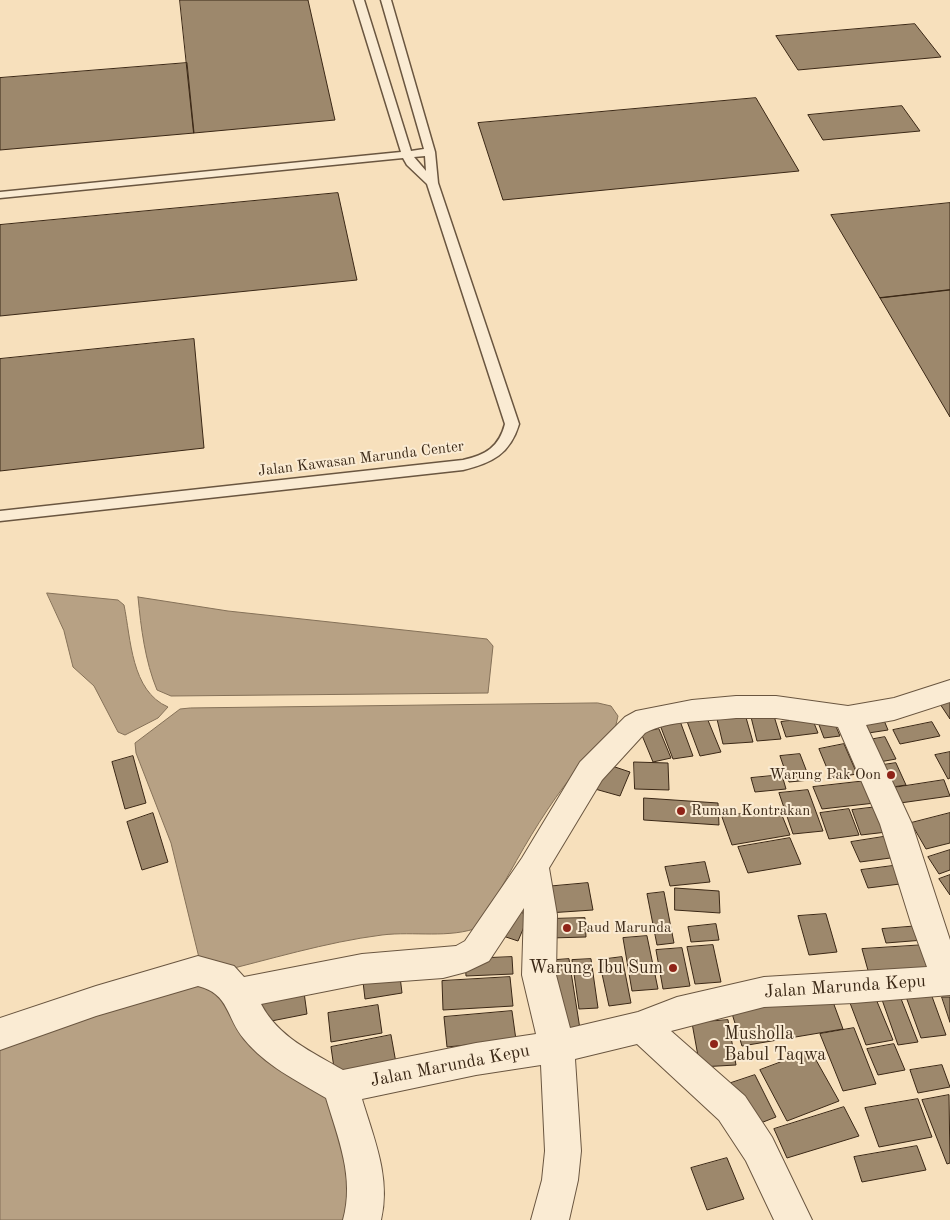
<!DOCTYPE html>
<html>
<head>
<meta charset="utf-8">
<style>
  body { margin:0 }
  canvas { display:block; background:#f7e0bc }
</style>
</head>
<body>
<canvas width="950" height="1220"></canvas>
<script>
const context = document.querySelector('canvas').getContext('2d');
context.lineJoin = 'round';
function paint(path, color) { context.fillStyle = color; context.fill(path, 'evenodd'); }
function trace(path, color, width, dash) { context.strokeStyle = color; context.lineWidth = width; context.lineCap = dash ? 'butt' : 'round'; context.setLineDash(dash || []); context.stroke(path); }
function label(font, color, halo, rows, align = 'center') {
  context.font = font + ' "Old Standard TT",serif'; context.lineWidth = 4; context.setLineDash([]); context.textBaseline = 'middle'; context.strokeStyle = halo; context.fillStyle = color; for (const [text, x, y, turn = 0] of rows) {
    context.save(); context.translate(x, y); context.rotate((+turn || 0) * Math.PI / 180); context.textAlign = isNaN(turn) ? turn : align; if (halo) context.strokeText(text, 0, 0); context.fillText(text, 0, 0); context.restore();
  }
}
const water = new Path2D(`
  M47,593l71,7 6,5c7,34 7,86 44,102l-10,11 -33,17 -7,-3 -24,-46 -21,-19 -9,-36z
  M138,597l90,14 259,28 6,7 -5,47 -317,3 -14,-6c-12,-29 -16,-62 -19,-93z
  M598,703l13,3 7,10 -3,13c-62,58 -95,125 -135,198 -31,12 -66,4 -98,8 -56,7 -114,25 -168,38l-12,-3 -31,-127 -35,-90 -1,-10 45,-34 10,-1z
  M195,973l132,118 22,65 2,64h-351v-178z`);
const building = new Path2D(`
  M180,0h128l27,120 -141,13z
  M915,24l26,33 -143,13 -22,-34z
  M187,63l7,70 -194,17v-72z
  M756,98l43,73 -296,29 -25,-77z
  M902,106l18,25 -97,9 -15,-25z
  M338,193l19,87 -357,36v-91z
  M950,203v87l-70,8 -49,-83z
  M950,290v127l-70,-119z
  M194,339l10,109 -204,23v-112z
  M950,698v21l-12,-18z
  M705,713l16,39 -21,4 -15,-40z
  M881,713l7,17 -26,4 -8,-16z
  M745,714l8,28 -30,2 -7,-29z
  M831,715l9,21 -16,2 -8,-21z
  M774,716l7,23 -24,2 -6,-24z
  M812,718l6,15 -32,4 -5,-15z
  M680,721l13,35 -20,3 -13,-34z
  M932,722l8,14 -40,8 -7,-14z
  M659,729l12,29 -18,4 -12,-29z
  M885,737l11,22 -22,4 -11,-22z
  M844,744l13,30 -26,4 -12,-29z
  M950,752v26l-2,1 -13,-24z
  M800,754l10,26 -21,2 -9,-26z
  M133,756l13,47 -21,6 -13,-47z
  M634,762l34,1 1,27 -34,-1z
  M896,763l10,22 -20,3 -10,-22z
  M606,764l24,8 -10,24 -25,-7z
  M782,775l4,14 -31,3 -4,-14z
  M944,780l6,16 -57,8 -7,-15z
  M866,781l9,22 -53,6 -9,-22z
  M808,790l15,41 -30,3 -14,-41z
  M644,798l74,5 1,22 -75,-5z
  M877,807l10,25 -26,3 -9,-25z
  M779,808l11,27 -58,10 -10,-28z
  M849,809l10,26 -30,4 -9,-26z
  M153,813l15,49 -26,8 -15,-48z
  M950,813v30l-24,6 -15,-26z
  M889,836l9,21 -38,5 -9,-20z
  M790,838l11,26 -53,9 -10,-26z
  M950,850v20l-11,4 -11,-17z
  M705,862l5,20 -40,4 -5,-19z
  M900,865l8,18 -40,5 -7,-18z
  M950,875v20l-11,-16z
  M588,883l5,27 -45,3 -4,-26z
  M675,888l44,3 1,22 -45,-3z
  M664,892l10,51 -17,2 -10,-51z
  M511,909l18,6 -11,26 -18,-6z
  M826,914l11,38 -28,3 -11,-39z
  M585,918l1,19 -36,1 -2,-19z
  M716,924l3,16 -28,2 -3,-15z
  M919,926l5,14 -38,3 -4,-14z
  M647,936l11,53 -26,2 -9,-53z
  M713,945l8,37 -26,2 -8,-37z
  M925,945l7,25 -63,4 -7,-25z
  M682,948l8,38 -27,3 -7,-39z
  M512,957l1,17 -47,2 -1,-17z
  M622,957l9,46 -22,3 -10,-46z
  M569,959l11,70 -27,2 -10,-70z
  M591,959l7,49 -19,1 -7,-49z
  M399,968l3,25 -37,6 -3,-26z
  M510,977l3,29 -70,4 -1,-29z
  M303,985l4,29 -51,10 -4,-30z
  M829,991l14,38 -101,17 -12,-39z
  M898,991l20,51 -20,3 -18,-51z
  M930,991l16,44 -25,3 -16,-44z
  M942,997h8v25z
  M876,999l17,41 -27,5 -16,-42z
  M378,1005l4,28 -51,9 -3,-29z
  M512,1011l4,29 -69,7 -3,-30z
  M728,1020l8,45 -36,2 -8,-44z
  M854,1028l22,56 -33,7 -23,-57z
  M391,1035l5,28 -61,12 -4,-28z
  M894,1044l11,26 -27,5 -11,-26z
  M811,1051l28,50 -52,20 -27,-51z
  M942,1065l8,22 -32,6 -8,-23z
  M755,1075l21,42 -23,9 -22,-43z
  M949,1095l1,68 -3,1 -25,-64z
  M918,1099l14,38 -53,10 -14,-39z
  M844,1107l15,29 -72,22 -13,-29z
  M917,1146l9,24 -64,12 -8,-25z
  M727,1158l17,41 -37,11 -16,-42z`);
const lane = new Path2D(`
  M354,0h10l47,151 13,-2 -43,-149h10l44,152 3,31 81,241c-9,30 -27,39 -56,46l-463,51v-10l463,-51c23,-5 36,-13 42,-36l-78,-240 -20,-19 -4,-7 -403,40v-6l401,-40zM425,156l1,15 -12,-14z`);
const street = new Path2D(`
  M950,680v22l-56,18 -28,5 46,99 38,116v55l-96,8 -90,4 -93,24 74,65 27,41 40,83h-38l-28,-59 -27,-41 -82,-76 -62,15 6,92 -3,29 -9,40h-38l11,-40 3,-29 -4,-86 -65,10 -114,24c12,40 29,79 19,121h-38c12,-42 -5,-82 -17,-122 -30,-18 -60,-32 -82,-59 -18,-21 -14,-45 -46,-53l-102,30 -96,34v-32l96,-32 102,-30 36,10 10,11 118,-23 94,-8 9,-5 57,-83 58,-96 45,-45 11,-6 56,-11 44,-4h40l72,10 46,-8zM736,718h40l62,9 42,97 31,99 16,44 -163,10 -87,20 -39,15 -68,16 -14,-53 1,-60 -8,-47 53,-88 43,-47c23,-13 65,-12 91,-15zM524,908l-2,67 14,59 -60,9 -133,27c-31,-18 -65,-33 -82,-66l101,-20 81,-6 23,-6 23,-11z`);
const markers = [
  [891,775,5,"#8f2418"],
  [681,811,5,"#8f2418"],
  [567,928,5,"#8f2418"],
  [673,968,5,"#8f2418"],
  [714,1044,5,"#8f2418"]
];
const streetNames = [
  ["Jalan Kawasan Marunda Center",361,459,-7]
];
const poiNames = [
  ["Warung Pak Oon",881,775,"right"],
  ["Ruman Kontrakan",691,811],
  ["Paud Marunda",577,928]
];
const nearPoinames = [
  ["Warung Ibu Sum",663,968],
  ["Musholla",724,1034,"left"],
  ["Babul Taqwa",724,1055,"left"]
];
const nearStreetnames = [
  ["Jalan Marunda Kepu",845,987,-4],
  ["Jalan Marunda Kepu",450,1066,-11]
];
paint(water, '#b7a184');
trace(water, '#857158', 1);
paint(building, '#9d886c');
trace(building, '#3b2816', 1);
trace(lane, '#6a5640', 3);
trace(street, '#6a5640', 2);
paint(lane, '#faebd3');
paint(street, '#faebd3');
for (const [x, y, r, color] of markers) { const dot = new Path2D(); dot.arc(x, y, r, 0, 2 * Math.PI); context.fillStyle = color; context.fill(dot); trace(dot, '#faebd3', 2); }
label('15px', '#3b2816', '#faebd3', streetNames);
label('15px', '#3b2816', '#faebd3', poiNames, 'left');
label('18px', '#3b2816', '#faebd3', nearPoinames, 'right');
label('18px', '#3b2816', '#faebd3', nearStreetnames);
</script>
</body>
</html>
